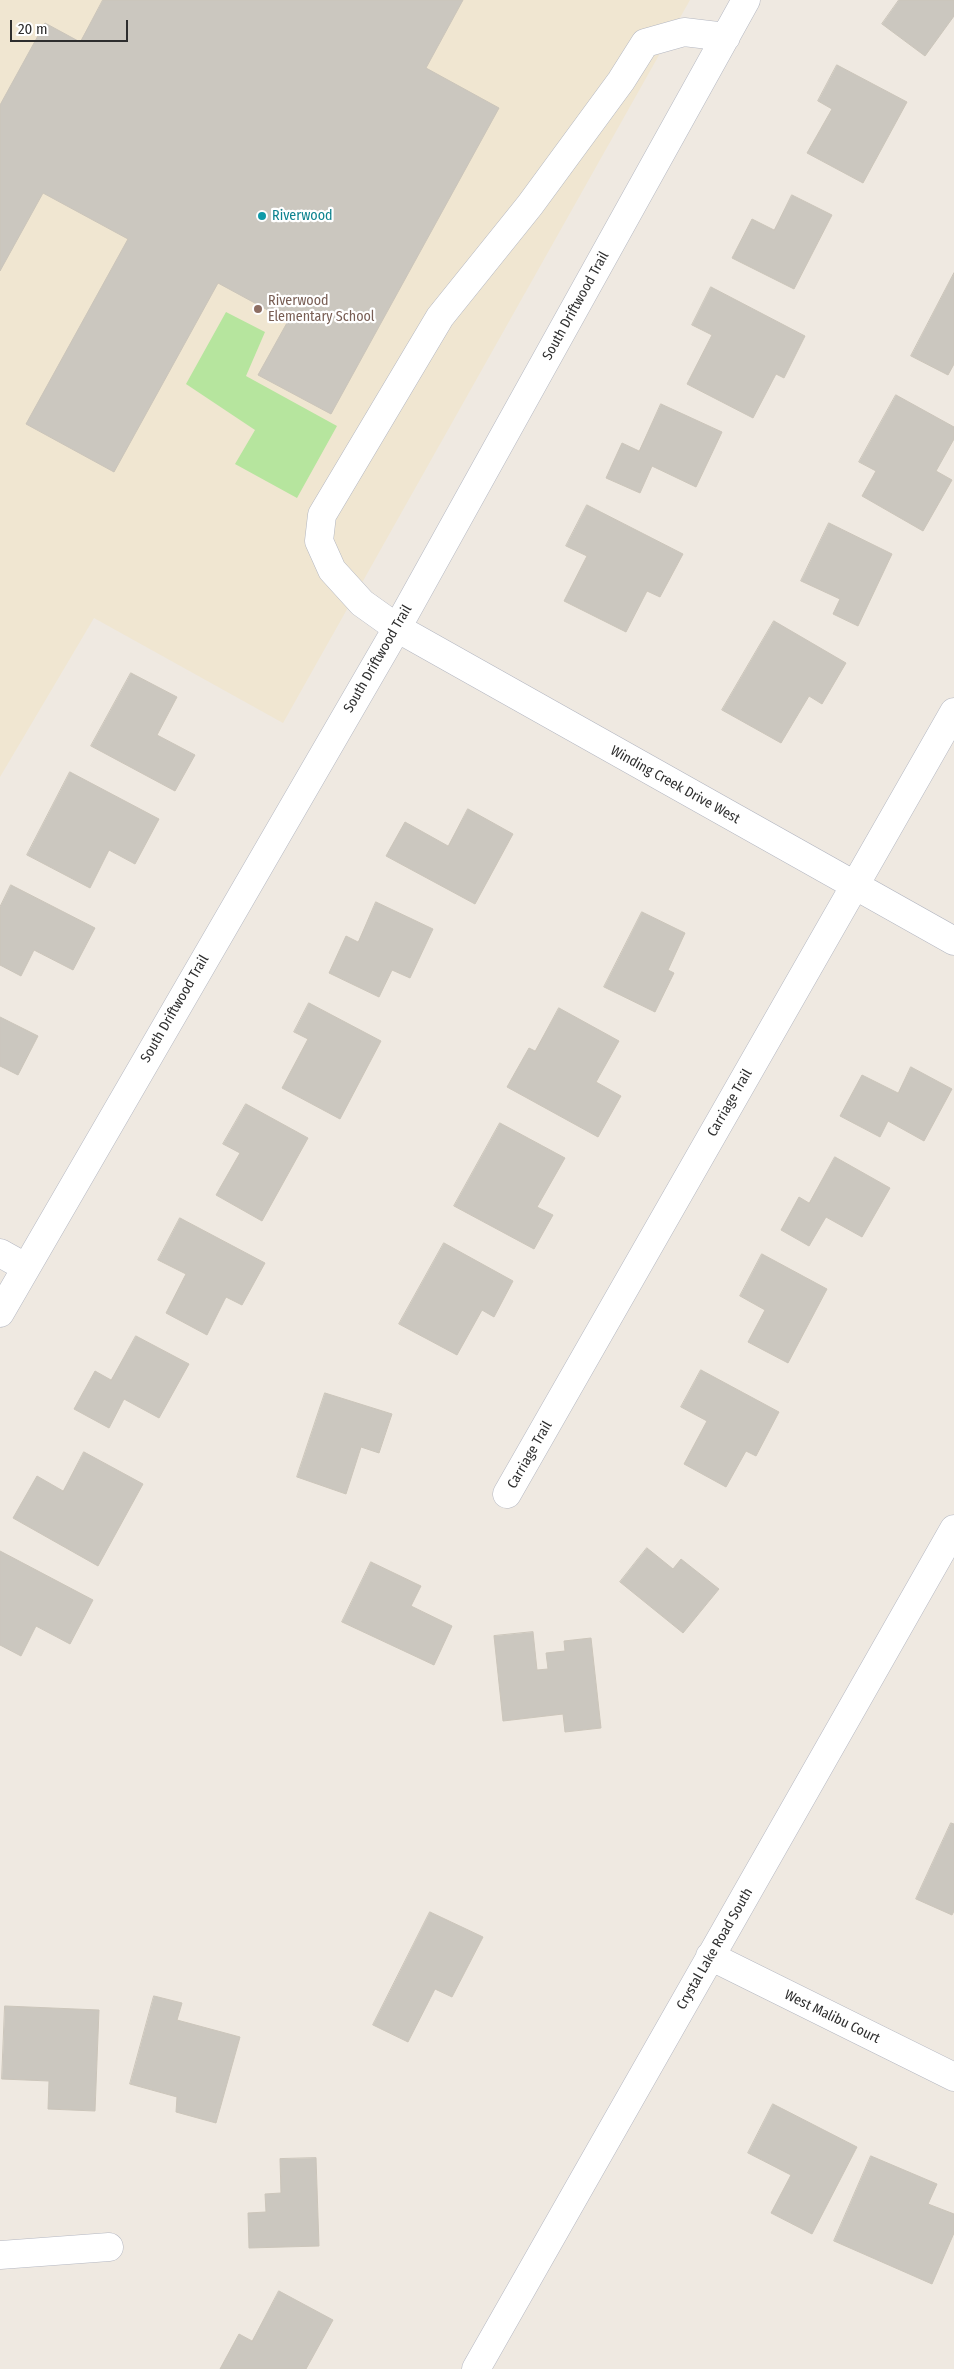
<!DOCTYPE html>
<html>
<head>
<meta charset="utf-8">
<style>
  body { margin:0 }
  #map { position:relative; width:954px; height:2369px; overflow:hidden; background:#efe9e1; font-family:"Fira Sans Condensed",sans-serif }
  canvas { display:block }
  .scale { position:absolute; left:10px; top:20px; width:118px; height:22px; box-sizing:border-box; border:2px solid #2e2e2e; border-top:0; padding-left:6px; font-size:15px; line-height:18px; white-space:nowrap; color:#2e2e2e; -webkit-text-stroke:4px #fff; paint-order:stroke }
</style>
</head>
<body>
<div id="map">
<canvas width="954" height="2369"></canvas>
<div class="scale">20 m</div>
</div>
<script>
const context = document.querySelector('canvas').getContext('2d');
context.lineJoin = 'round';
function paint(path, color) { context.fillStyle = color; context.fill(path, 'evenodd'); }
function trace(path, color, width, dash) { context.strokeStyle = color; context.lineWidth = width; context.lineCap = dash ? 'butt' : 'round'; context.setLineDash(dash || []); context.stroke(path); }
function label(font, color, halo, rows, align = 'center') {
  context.font = font + ' "Fira Sans Condensed",sans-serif'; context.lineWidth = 4.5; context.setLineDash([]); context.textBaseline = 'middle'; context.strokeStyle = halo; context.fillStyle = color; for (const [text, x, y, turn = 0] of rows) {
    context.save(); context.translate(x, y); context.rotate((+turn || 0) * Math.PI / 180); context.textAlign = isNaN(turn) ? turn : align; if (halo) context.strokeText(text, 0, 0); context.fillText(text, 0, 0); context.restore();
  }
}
const education = new Path2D(`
  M0,0h690l-407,723 -189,-105 -94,159z`);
const green = new Path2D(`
  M226,312l39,20 -19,44 91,50 -40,72 -62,-34 20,-34 -69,-46z`);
const building = new Path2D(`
  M103,0h360l-37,68 73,40 -168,306 -73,-39 30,-54 -70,-38 -104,189 -88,-48 102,-185 -85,-46 -43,78v-166l45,-82 35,19z
  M899,0h55v16l-29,40 -43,-32z
  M837,65l70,37 -44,81 -56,-30 25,-44 -14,-8z
  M792,195l40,20 -38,74 -62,-31 20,-39 22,11z
  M954,273v91l-6,11 -37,-19z
  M711,287l94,49 -21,42 -8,-4 -23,44 -66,-34 25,-49 -20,-10z
  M896,395l58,32v12l-18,32 16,9 -29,51 -61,-35 14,-25 -17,-9z
  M661,404l61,28 -26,55 -44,-21 -12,27 -34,-15 16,-35 17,8z
  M587,505l96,49 -23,43 -13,-6 -21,41 -62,-31 23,-45 -21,-10z
  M829,523l63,31 -34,72 -25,-12 7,-15 -39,-18z
  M774,621l72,42 -24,41 -13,-8 -28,47 -59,-33z
  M131,673l46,24 -20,38 38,20 -20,36 -84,-45z
  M70,772l89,47 -24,45 -26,-14 -19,38 -63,-33z
  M468,809l45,25 -38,70 -89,-48 19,-34 43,24z
  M11,885l84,43 -22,42 -39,-20 -13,26 -21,-11v-58z
  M376,902l57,27 -23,49 -18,-8 -13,27 -50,-24 17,-37 12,6z
  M642,912l43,21 -17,37 6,3 -19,39 -51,-25z
  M309,1003l72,38 -41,78 -58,-31 26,-49 -14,-7z
  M559,1008l60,33 -23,41 25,14 -23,41 -91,-50 22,-39 6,3z
  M0,1017l38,19 -20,39 -18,-9z
  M911,1067l41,22 -28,52 -36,-20 -8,16 -40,-21 22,-41 36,18z
  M246,1104l62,34 -46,83 -46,-26 24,-42 -17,-9z
  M500,1123l65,35 -28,49 16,8 -19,34 -80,-43z
  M835,1157l55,31 -28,49 -36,-20 -17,29 -28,-16 18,-33 10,6z
  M180,1218l85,45 -23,42 -16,-8 -19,38 -41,-22 20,-39 -28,-14z
  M444,1243l69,38 -19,36 -12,-7 -25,45 -58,-31z
  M762,1254l65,35 -39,74 -40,-21 17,-32 -25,-14z
  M136,1336l53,28 -30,54 -35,-19 -15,29 -35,-19 21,-38 16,9z
  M701,1370l78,42 -23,44 -10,-5 -20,36 -42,-23 23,-43 -26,-14z
  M325,1393l67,21 -13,39 -18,-6 -15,47 -49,-17z
  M84,1452l59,32 -45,82 -85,-48 24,-42 26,15z
  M647,1548l26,21 8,-10 38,30 -36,44 -63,-51z
  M0,1551l93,49 -23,44 -34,-18 -15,30 -21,-11z
  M371,1562l50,24 -10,20 41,20 -18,39 -92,-43z
  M533,1632l4,38 11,-1 -2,-16 19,-2 -1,-10 27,-3 10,90 -36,4 -2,-18 -60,7 -9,-85z
  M951,1823l3,1v87l-2,4 -36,-16z
  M430,1912l53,25 -31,60 -17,-8 -27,53 -35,-17z
  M154,1996l28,7 -5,17 63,17 -24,86 -40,-11 1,-15 -47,-13z
  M5,2006l94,4 -4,101 -47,-2 1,-28 -47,-2z
  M773,2104l84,43 -45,87 -41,-21 20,-38 -43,-22z
  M871,2156l66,28 -9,20 26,10v19l-22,51 -98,-43z
  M316,2158l3,88 -70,2 -1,-35 18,-1 -1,-18 16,-1 -1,-34z
  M279,2291l54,29 -27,49h-86l19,-35 13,7z`);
const minor = new Path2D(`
  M726,37l-42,-5 -39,11 -24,38 -91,124 -90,112 -118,198 -3,26 13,29 30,33 35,25 557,313
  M0,1253l25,14
  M0,1313l397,-685 349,-628
  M507,1494l447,-782
  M710,1956l244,121
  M0,2255l109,-8
  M476,2369l478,-840`);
const markers = [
  [262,216,5,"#0f9aa8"],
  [258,309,5,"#8d6e63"]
];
const cultureNames = [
  ["Riverwood",272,216]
];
const educationNames = [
  ["Riverwood",268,301],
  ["Elementary School",268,317]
];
const streetNames = [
  ["South Driftwood Trail",576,306,-61],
  ["South Driftwood Trail",378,659,-60],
  ["Winding Creek Drive West",675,785,29],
  ["South Driftwood Trail",175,1009,-60],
  ["Carriage Trail",730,1103,-60],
  ["Carriage Trail",530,1455,-60],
  ["Crystal Lake Road South",715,1949,-60],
  ["West Malibu Court",832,2017,26]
];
paint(education, '#f0e6d1');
paint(green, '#b6e59e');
paint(building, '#cbc7bf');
trace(building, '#cbc5ba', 1);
trace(minor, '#b4b7c1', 29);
trace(minor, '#fff', 28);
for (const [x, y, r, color] of markers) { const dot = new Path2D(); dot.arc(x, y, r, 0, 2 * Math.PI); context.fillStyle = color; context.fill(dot); trace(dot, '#fff', 2); }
label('14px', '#0d838f', '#fff', cultureNames, 'left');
label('14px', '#785e54', '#fff', educationNames, 'left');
label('14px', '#2e2e2e', '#fff', streetNames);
</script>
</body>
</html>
